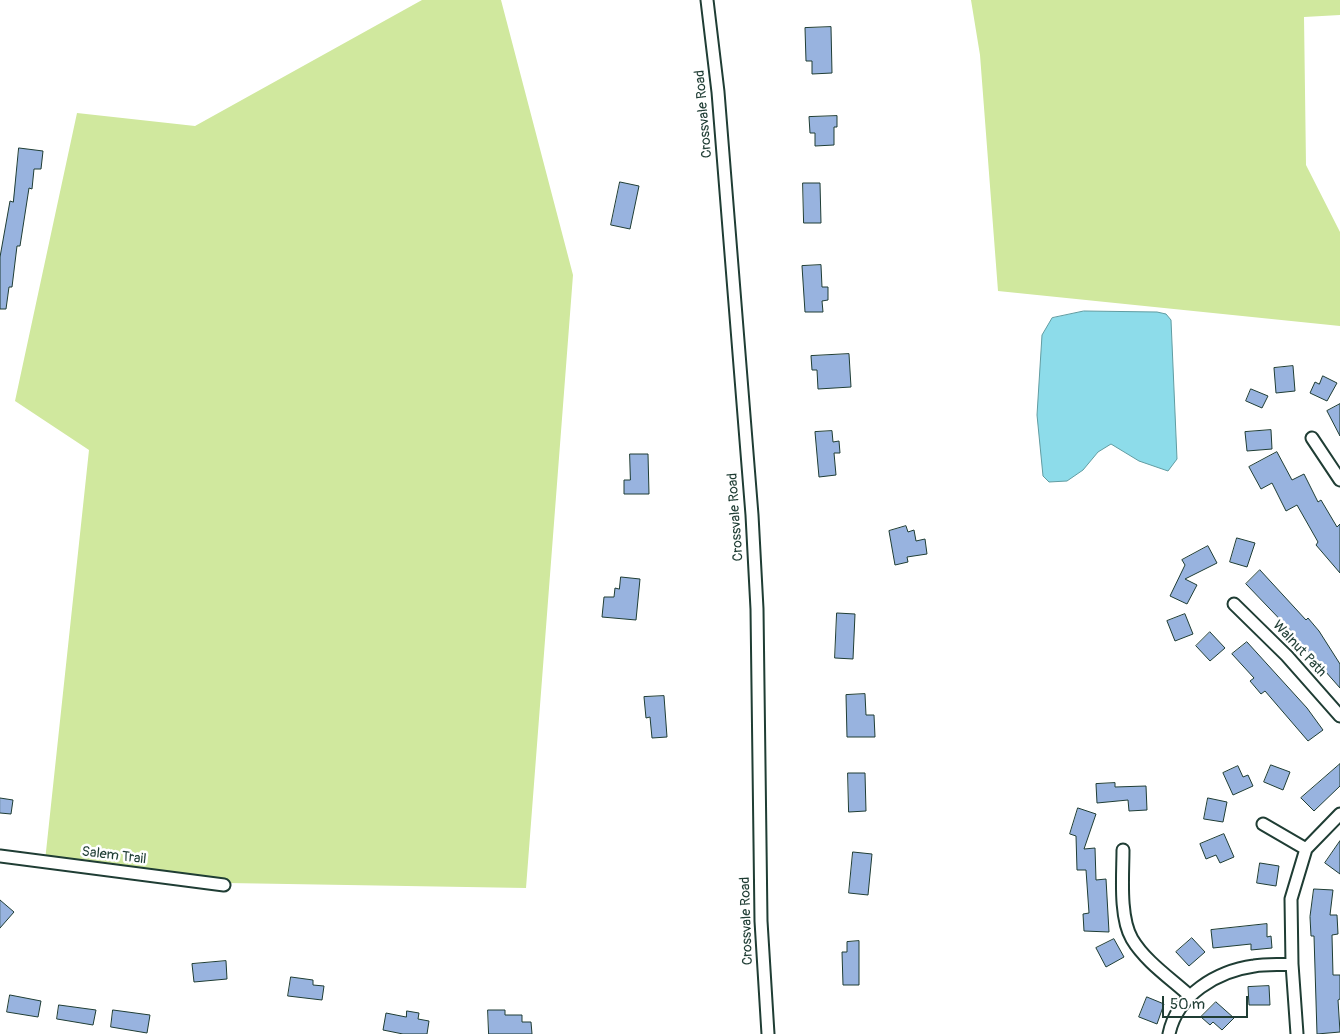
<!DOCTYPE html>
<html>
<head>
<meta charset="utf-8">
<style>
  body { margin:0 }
  #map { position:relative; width:1340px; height:1034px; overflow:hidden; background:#fff; font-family:Pangolin,sans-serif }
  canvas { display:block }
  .scale { position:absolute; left:1162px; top:996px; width:86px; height:22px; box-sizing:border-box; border:2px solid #1f3d34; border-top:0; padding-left:6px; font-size:15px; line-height:18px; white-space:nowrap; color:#1f3d34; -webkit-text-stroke:4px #fff; paint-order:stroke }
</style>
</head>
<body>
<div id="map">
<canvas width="1340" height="1034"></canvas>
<div class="scale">50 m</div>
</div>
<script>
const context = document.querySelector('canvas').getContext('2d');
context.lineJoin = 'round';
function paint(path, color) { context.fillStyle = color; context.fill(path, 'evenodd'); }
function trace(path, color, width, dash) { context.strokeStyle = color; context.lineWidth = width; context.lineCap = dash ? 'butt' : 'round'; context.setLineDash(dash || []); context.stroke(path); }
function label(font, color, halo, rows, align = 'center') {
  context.font = font + ' Pangolin,sans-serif'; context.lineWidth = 5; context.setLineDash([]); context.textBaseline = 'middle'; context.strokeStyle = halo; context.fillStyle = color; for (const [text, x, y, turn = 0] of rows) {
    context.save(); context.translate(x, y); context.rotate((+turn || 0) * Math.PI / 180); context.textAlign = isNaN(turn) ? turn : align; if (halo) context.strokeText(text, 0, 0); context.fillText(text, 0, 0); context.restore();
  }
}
const green = new Path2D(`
  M422,0h79l72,275 -47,613 -298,-5 -183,-22 44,-411 -74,-49 62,-288 118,13z
  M971,0h369v15l-36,2 2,148 34,67v94l-342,-35 -18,-236z`);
const water = new Path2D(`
  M1084,311l73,1 9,2 5,6 6,139 -9,12 -29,-10 -28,-17 -13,8 -15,18 -16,11 -18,1 -6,-6 -6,-61 5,-80 10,-17z`);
const building = new Path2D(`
  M831,27l1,46 -20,1v-13h-6l-1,-33z
  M837,116v11h-3v18l-19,1v-13h-5l-1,-16z
  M19,148l24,3 -2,18h-7l-2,20 -3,-1 -9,58h-3l-5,41h-3l-3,22h-6v-52l10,-56 3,1z
  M620,182l19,4 -9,43 -19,-4z
  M803,183h17l1,40h-17z
  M821,265l1,22h6v13l-6,1 1,11h-18l-3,-46z
  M849,354l2,33 -33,2 -1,-19h-5l-1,-14z
  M1293,366l2,25 -19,2 -2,-25z
  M1323,376l14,7 -10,18 -17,-8 5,-11 4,2z
  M1251,389l17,7 -6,12 -16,-7z
  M1340,404v32l-13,-25z
  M1271,430l1,19 -25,2 -2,-19z
  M832,431l1,11 6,-1 1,12h-6l2,22 -17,2 -4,-45z
  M1277,452l15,28 12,-6 14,28 3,-2 16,27 3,-3v49l-24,-28 2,-3 -21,-37 -11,6 -14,-28 -11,6 -12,-22z
  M630,454h18l1,40h-25v-14h6z
  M906,526l2,6 6,-2 2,11 9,-2 2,15 -20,3 1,5 -13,3 -6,-34z
  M1237,538l18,5 -8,24 -17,-5z
  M1208,546l9,17 -32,16 12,6 -10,19 -17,-8 15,-31 -3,-5z
  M1260,570l46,50 2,-2 11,13 21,33v24l-15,-17 -2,2 -17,-25 -3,3 -14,-17 3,-2 -46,-48z
  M621,577l19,2 -4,41 -34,-3 2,-20h10l1,-9 4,1z
  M837,613l18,1 -2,45 -18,-1z
  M1185,614l8,20 -18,7 -8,-20z
  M1210,632l15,16 -15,13 -14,-15z
  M1247,642l60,66 16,22 -15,11 -43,-50 -4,3 -11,-13 4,-3 -22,-24z
  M865,694l1,21h8l1,22h-28l-1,-42z
  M664,696l3,41 -15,1 -2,-21 -4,1 -2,-21z
  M1340,764v22l-26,25 -13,-13z
  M1271,765l19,7 -7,18 -19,-8z
  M1238,766l5,11 5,-2 5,11 -20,9 -10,-22z
  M848,773h17l1,38 -17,1z
  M1115,783v4l31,-1 1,24 -18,1 -1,-11 -31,3 -1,-19z
  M0,798l13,2 -2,14 -11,-1z
  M1208,798l19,4 -4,20 -19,-3z
  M1078,808l18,6 -12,35 11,-1 1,32 10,-1 3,53 -25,-1 -1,-17 6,-1 -3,-43h-9l-1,-34 -6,-2z
  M1224,834l10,23 -14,6 -4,-8 -10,4 -6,-15z
  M1340,841v33l-15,-11z
  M853,852l19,2 -4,41 -19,-2z
  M1260,863l19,3 -3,20 -19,-3z
  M1314,889l19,1 -3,25h7l1,19 -6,1 1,40h7v24l-2,1 2,32 -23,2 -3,-98h-3l-1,-19z
  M0,900l14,12 -14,16z
  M1267,924v13l4,-1 1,12 -21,2v-6l-38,4 -2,-18z
  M1192,938l13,14 -16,14 -13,-14z
  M1114,939l10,18 -18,10 -10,-19z
  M859,941v44h-16l-1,-33h5v-10z
  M226,961l1,18 -33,3 -2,-18z
  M291,977l22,3v5l11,1 -2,14 -34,-4z
  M1269,986l1,19h-21l-1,-18z
  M10,995l31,6 -3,16 -31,-5z
  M1147,997l17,7 -7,20 -18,-7z
  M1216,1002l18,16 -12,12 -9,-8 -3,3 -9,-8z
  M59,1005l37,5 -3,15 -36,-6z
  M113,1010l37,5 -3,18 -36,-6z
  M488,1010h17v5h17v7h9l1,12h-43z
  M407,1011l12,2 -1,6 11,2 -2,13h-24l-20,-4 3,-17 20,4z`);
const minor = new Path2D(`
  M707,0l11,92 34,423 5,94 4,312 7,113
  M1312,438l28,42
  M1234,604l53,52 53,60
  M1263,824l43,25
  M1123,850c0,24 -4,67 9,89 13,22 38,39 58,57
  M0,856l224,29
  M1169,1034c8,-39 48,-63 85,-68 12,-2 26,-1 38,-2
  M1297,1034l-5,-70 -1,-65 15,-50 34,-35`);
const streetNames = [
  ["Crossvale Road",704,114,-95],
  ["Crossvale Road",736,517,-94],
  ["Walnut Path",1299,649,47],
  ["Salem Trail",114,856,7],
  ["Crossvale Road",747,921,-92]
];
paint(green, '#d0e89e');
paint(water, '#8ddcea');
trace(water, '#619ca1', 1);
paint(building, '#98b3df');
trace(building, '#1f3d34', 1);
trace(minor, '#1f3d34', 15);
trace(minor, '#fff', 11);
label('14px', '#1f3d34', '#fff', streetNames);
</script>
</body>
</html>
